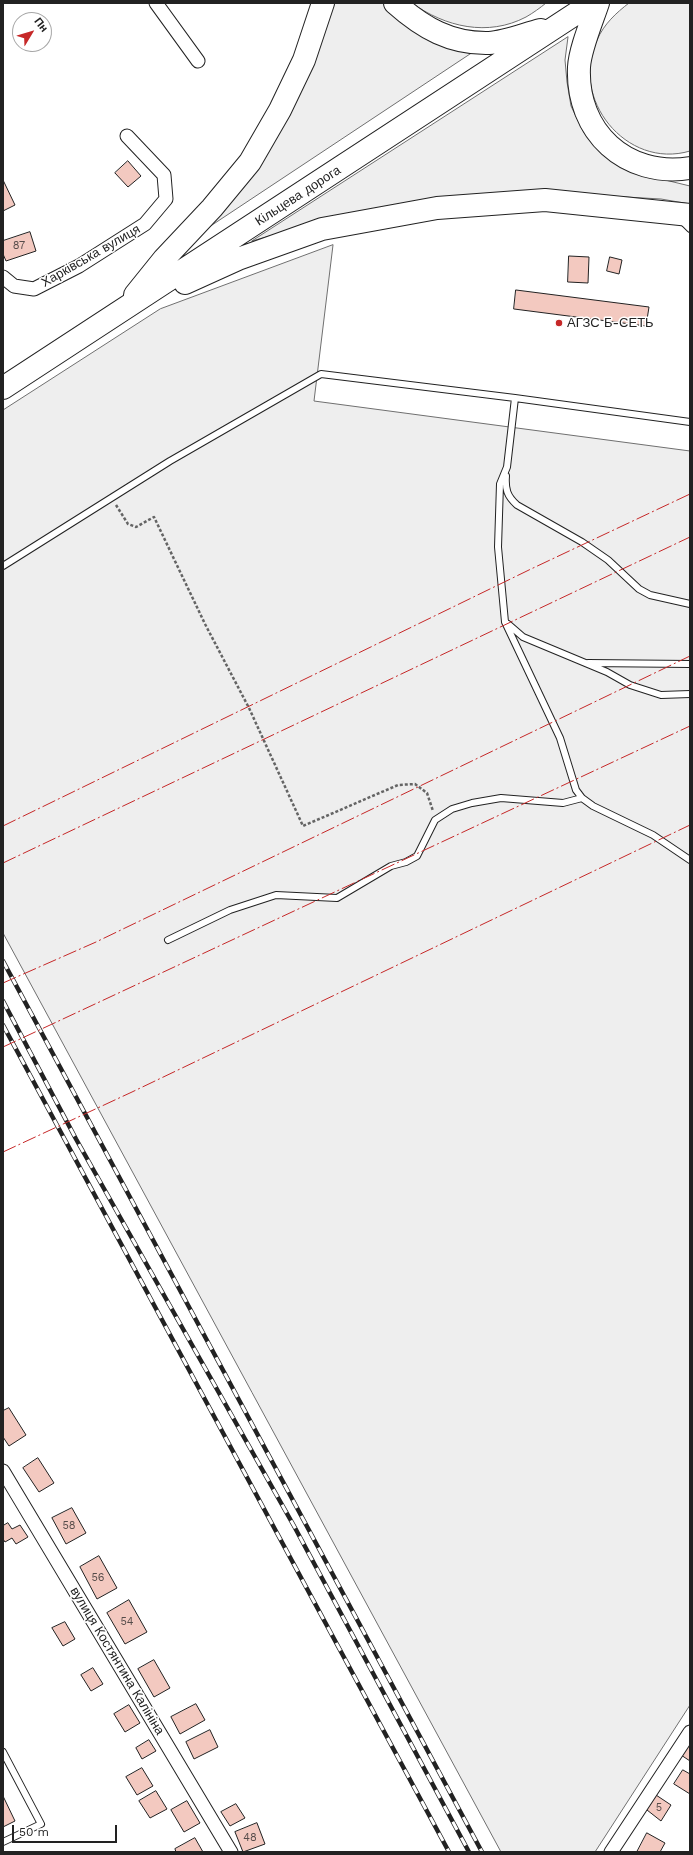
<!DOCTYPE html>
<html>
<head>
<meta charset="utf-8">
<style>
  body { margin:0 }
  #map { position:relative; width:693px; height:1855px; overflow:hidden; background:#fff; font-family:"Work Sans",sans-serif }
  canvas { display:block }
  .frame { position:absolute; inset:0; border:4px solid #222; pointer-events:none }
  .north { position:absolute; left:12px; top:12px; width:40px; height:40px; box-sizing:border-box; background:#fff; border:1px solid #a7a7a7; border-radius:50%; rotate:52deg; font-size:11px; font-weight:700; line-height:16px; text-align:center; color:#222 }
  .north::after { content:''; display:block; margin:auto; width:14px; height:18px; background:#c62828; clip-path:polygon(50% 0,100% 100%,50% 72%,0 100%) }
  .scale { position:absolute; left:12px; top:1825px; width:105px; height:18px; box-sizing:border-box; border:2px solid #222; border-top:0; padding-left:5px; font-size:12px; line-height:14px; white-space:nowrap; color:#222; -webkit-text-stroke:3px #fff; paint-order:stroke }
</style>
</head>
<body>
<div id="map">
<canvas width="693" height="1855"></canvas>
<div class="frame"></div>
<div class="north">Пн</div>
<div class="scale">50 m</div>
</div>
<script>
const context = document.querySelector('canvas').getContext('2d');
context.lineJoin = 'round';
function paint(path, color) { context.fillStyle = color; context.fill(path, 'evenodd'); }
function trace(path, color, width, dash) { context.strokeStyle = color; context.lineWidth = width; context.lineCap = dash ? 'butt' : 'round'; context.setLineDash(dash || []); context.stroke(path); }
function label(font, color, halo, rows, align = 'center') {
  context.font = font + ' "Work Sans",sans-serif'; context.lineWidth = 3; context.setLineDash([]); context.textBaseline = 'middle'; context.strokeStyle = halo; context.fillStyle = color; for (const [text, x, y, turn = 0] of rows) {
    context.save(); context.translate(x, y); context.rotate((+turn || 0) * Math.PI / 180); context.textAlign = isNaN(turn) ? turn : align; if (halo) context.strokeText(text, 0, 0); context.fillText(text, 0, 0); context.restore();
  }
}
const green = new Path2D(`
  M331,3h53l16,16 76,31 -276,183z
  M412,3h134c-6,5 -13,10 -20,14 -38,20 -81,10 -114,-14z
  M629,3h61v148c-64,19 -121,-53 -93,-111 7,-16 19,-27 32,-37z
  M568,37l-3,23 2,22 4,24 13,27 13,15 31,23 62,15v18l-29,-5 -35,-2 -285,19 -89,25z
  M333,245l-19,156 376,50v1254l-95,147h-94l-498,-919v-523l157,-101z`);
const building = new Path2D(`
  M128,161l13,15 -13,11 -13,-14z
  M3,180l12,25 -12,6z
  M30,232l6,19 -30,10 -3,-7v-13z
  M569,256l20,1 -1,26 -20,-1z
  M610,257l12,3 -3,14 -12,-3z
  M516,290l133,17 -3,19 -132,-17z
  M9,1408l17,27 -17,11 -6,-9v-26z
  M38,1458l16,25 -15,9 -16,-24z
  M72,1508l14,25 -20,11 -14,-26z
  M8,1523l4,6 8,-4 8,12 -12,7 -4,-6 -7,4 -2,-3v-13z
  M99,1556l18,32 -20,11 -17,-32z
  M129,1600l18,32 -22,12 -18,-31z
  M65,1622l10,17 -12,7 -11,-18z
  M154,1660l16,28 -16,9 -16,-28z
  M93,1668l10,16 -12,7 -10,-16z
  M196,1704l9,16 -25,14 -9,-17z
  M129,1705l11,18 -15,9 -11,-18z
  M210,1730l8,17 -24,12 -8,-17z
  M149,1740l7,11 -14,8 -6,-11z
  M690,1742v19l-9,-6z
  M142,1768l11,18 -16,9 -11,-18z
  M683,1770l7,4v20l-16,-10z
  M156,1791l11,18 -17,9 -11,-17z
  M656,1795l15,10 -10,16 -14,-11z
  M3,1796l12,25 -12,6z
  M187,1801l13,22 -16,9 -13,-22z
  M236,1804l9,14 -15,8 -9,-14z
  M257,1823l8,21 -22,8 -8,-20z
  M647,1833l18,10 -5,9h-23z
  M195,1838l8,14h-27l-1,-3z`);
const path = new Path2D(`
  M116,505l12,19 8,3 18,-10 51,107 44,84 54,118 95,-41 17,-1 12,9 6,18`);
const lane = new Path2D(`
  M681,220l9,9
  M515,398l-8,69 -7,17 -2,63 7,75 55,116 16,52 6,8 11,8 60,29 37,25
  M506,476c-1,13 1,20 11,29l65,37 26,18 31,29 11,6 40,9
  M3,566l167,-105 151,-87 194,24 175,24
  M508,624l15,13 84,35 23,13 31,10 29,-1
  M588,663l102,1
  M168,940l62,-30 46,-15 61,3 54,-32 15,-4 11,-6 18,-36 17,-11 20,-6 29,-5 62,5 19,-5
  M3,1752l38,72 -38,18`);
const street = new Path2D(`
  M156,3l42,58
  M3,277l11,9 20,3 45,-23 66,-42 21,-25 -2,-24 -37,-39
  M3,1471l228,381
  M611,1852l79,-120`);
const highway = new Path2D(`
  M395,3c28,25 56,41 94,40 16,-1 36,-9 52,-13
  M598,3c-6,18 -18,46 -19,64 -3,65 47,111 111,101
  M185,283l53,-24 84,-30 115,-21 108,-8 145,15
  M135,295l29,-36 48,-51 38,-46 30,-52 24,-50 19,-57
  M3,388l589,-385`);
const rail = new Path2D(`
  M3,961l479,891
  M3,1001l73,138 218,387 175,326
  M3,1025l446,827`);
const power = new Path2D(`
  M3,826l528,-257 159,-75
  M3,863l687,-326
  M3,983l93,-41 594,-286
  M3,1047l687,-321
  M3,1152l129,-60 558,-267`);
const markers = [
  [559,323,4,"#c62828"]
];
const numberNames = [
  ["87",19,246],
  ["58",69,1526],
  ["56",98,1578],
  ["54",127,1622],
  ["5",659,1808],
  ["48",250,1838]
];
const streetNames = [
  ["Кільцева дорога",298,196,-33],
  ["Харківська вулиця",91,256,-30],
  ["вулиця Костянтина Калініна",117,1661,59]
];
const poiNames = [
  ["АГЗС Б-СЕТЬ",567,323]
];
paint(green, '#eee');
trace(green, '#6f6f6f', 1);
paint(building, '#f3c9c0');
trace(building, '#222', 1);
trace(lane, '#222', 8);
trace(street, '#222', 15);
trace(highway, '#222', 24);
trace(path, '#646464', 2.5, [3, 2]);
trace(lane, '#fff', 6);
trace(street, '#fff', 13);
trace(highway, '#fff', 22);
trace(rail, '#222', 4.5);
trace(rail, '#fff', 3, [9]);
trace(power, '#c62828', 1, [14, 3, 2, 3]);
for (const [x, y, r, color] of markers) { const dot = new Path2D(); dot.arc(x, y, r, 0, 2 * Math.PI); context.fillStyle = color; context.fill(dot); trace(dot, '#fff', 1.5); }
label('11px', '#564c4a', null, numberNames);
label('13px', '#222', '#fff', streetNames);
label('13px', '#222', '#fff', poiNames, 'left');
</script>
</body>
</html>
